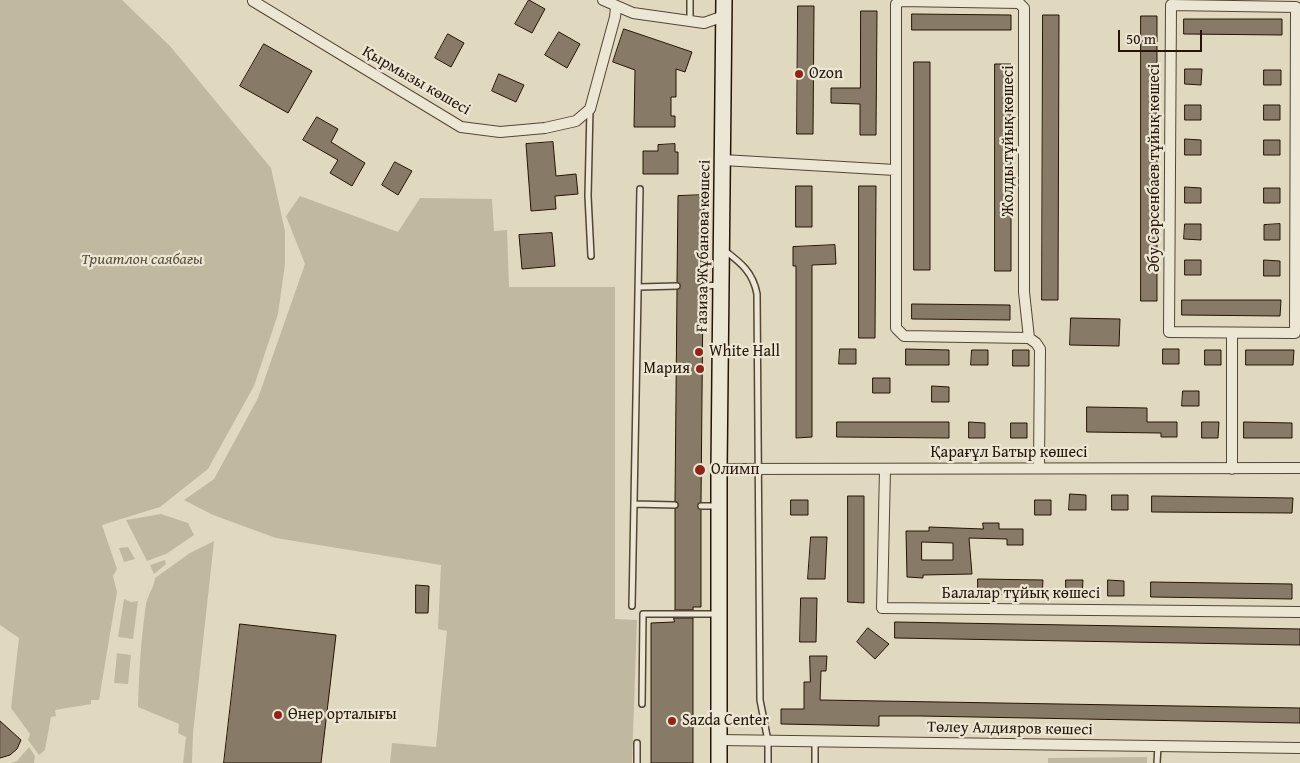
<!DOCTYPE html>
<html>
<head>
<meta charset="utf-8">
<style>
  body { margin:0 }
  #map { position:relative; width:1300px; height:763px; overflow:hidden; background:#e1d9bf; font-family:"Gentium Book Plus",serif }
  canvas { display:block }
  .scale { position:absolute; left:1118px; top:30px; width:84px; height:22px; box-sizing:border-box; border:2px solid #261406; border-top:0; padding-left:6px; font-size:15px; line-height:18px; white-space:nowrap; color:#261406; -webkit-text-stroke:4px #ece6d5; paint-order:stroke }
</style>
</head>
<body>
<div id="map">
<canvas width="1300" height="763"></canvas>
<div class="scale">50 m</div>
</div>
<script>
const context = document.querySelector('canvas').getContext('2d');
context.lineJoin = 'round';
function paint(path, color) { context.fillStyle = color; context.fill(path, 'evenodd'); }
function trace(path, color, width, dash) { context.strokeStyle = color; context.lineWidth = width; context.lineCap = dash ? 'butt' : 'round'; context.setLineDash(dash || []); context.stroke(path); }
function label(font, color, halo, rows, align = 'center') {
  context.font = font + ' "Gentium Book Plus",serif'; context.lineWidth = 4.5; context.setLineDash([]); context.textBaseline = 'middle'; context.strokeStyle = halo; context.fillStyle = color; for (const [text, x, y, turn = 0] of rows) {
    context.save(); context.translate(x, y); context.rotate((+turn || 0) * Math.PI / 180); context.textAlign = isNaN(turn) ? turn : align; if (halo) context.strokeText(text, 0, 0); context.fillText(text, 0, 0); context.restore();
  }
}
const green = new Path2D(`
  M0,0h122l48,46 101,122 14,63v33l-7,50 -24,72 -46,83 -48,38 -58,18 15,44 -4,7 4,16 -18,108h-8v4l-36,6 1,6 -5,1 -6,33 -6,5 -11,-15 2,-6 -19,-26 8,-70 -19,-13z
  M300,196l98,36 22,-34 72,1 2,32 13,-1 2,57h106v332l22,1 -5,143h-242l2,-20 44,4 11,-116 -9,-2 3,-64 -165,-27 -63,-23 -29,-15 30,-21 44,-81 47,-134 -19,-48z
  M161,514l27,9 6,12 -28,19 -19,7 -21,-41z
  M214,541l-21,192 -1,30h-9l3,-26 -8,-4 1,-9 -41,-17c1,-35 3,-69 8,-103 2,-10 8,-16 9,-26l35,-25z
  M128,547l7,12 -11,3 -5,-14z
  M165,560l1,4 -12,10 -4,-9z
  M124,599l7,3 7,-1 -5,38 -15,-2z
  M117,653l14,2 -3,29 -14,-1z
  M29,747l6,9 -1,7h-23l6,-2z
  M1147,757v6h-99v-5z`);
const building = new Path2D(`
  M529,0l16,9 -13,24 -17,-9z
  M798,6h16l-1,128h-16z
  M861,11h16l-1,124h-16v-31l-29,-1v-15h29z
  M912,14l99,1v15h-99z
  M1043,15h16l-1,285h-16z
  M1141,16h16v285h-16z
  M1184,19h98v16l-98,-1z
  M624,29l68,23 -7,20 -9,-3v28h-5v19h4v11h-41l1,-57 -22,-8z
  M559,32l21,12 -13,24 -22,-13z
  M448,34l16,9 -13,24 -16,-9z
  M264,44l48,27 -24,42 -48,-27z
  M914,62h16v208h-16z
  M995,64h16v207h-16z
  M1185,69h17l-1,16 -16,-1z
  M1264,70h17v15h-17z
  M499,74l25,11 -8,17 -24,-11z
  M1185,105h16v15h-16z
  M1264,105h16v15h-16z
  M317,117l21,12 -7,13 34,21 -13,23 -22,-13 8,-13 -35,-20z
  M1185,139l16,1v15h-16z
  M1264,140h16v15h-16z
  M553,142l3,34 20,-2 2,20 -23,2 1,13 -25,2 -5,-67z
  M675,144v8h3v22h-35v-23h15v-6z
  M395,162l17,9 -14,24 -16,-10z
  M796,186h16v41h-16z
  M859,186h17l-1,152h-16z
  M1185,187l16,1v15h-16z
  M1264,188h16v15h-16z
  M704,195l-1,87 -4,4 4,4 -2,212 -4,4 4,4v97h-8v3h-18v-101l4,-4 -4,-4 2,-211 4,-4 -4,-4 1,-86z
  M1185,224h16v16l-17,-1z
  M1280,224v16h-16v-15z
  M552,233l3,33 -33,3 -3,-34z
  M835,245l1,19 -24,1v172l-16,1v-172h-3v-19z
  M1185,260h16v15h-16z
  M1264,260l16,1v15h-16z
  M1182,300h99l-1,16 -98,-1z
  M912,304l98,1v15l-98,-1z
  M1071,318l49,1 -1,27 -49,-1z
  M840,349h16v15h-17z
  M906,349l43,1v15h-43z
  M1163,349h16v15h-16z
  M972,350h16v15h-17z
  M1013,350h16v16h-16z
  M1205,350h16v15h-16z
  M1246,350h48l-1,15h-47z
  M873,378h17v15h-17z
  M932,386l17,1v15h-17z
  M1183,391h16v15h-17z
  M1087,407l60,1v14h30v15h-16v-4l-74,-1z
  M837,422h112v16l-112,-1z
  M969,422l16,1v15h-16z
  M1202,422h17l-1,16h-16z
  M1244,422l48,1v15h-48z
  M1011,423h16v15h-16z
  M1070,494l16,1v15h-17z
  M1112,495h16v15h-16z
  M848,496h16v107l-16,-1z
  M1152,496l141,2 -1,15 -140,-1z
  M791,500h17v15h-17z
  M1035,500h16v15h-16z
  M983,523h16v6h24v16h-16v-6l-38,-1 3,36 -49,1v3l-16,-1 -1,-46h23v-4l54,2zM922,542l31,1v17h-31z
  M811,537h16l-2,42h-17z
  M978,579l65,1 -1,15 -64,-1z
  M1066,580h17l-1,16h-16z
  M1108,580l16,1v15h-16z
  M1151,582l141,2v15l-141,-2z
  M416,585l13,1 -1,27h-12z
  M801,598h16l-1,44h-16z
  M674,618h19v145h-42v-140l23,-1z
  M895,622l405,7v16l-405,-7z
  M240,624l96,11 -15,128h-97z
  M868,628l21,16 -14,15 -18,-17z
  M810,656h17l-1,15h-5l-1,29 480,8v15l-380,-7h-41v10l-98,-2v-15h23v-27h6z
  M0,721l21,19 -4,9 -7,6 -10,3z`);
const lane = new Path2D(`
  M690,0v21
  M590,109l-2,87 3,60
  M724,250c17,13 29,22 33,44l3,406 8,41v22
  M703,286l17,-1
  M639,287l38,-1
  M634,504l41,1
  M701,506h17
  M632,606l8,-417
  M642,704l1,-90h75
  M637,743v20
  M815,763v-21
  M1157,763l1,-17`);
const street = new Path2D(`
  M603,0l30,13 71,10 20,-7
  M253,1l208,126 39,5 45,-4 31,-7 14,-12 25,-92 1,-10
  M901,1l118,2 5,5v284l5,46 -125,-2 -8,-8v-324z
  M1171,5l125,2 -1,326 -126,-1z
  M723,160l172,10
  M1029,338l7,5 4,6 -1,119
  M719,469l581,-1
  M885,469l-3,139 418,4
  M1232,469v-135
  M719,740l581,8`);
const secondary = new Path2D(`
  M719,763v-294l5,-469`);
const markers = [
  [799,74,5,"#8f2418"],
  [699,352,5,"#8f2418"],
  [700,369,5,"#8f2418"],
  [700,470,6,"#8f2418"],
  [278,715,5,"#8f2418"],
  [672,721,5,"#8f2418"]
];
const poiNames = [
  ["Ozon",809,74],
  ["White Hall",709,352],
  ["Мария",690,369,"right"],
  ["Олимп",711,470],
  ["Өнер орталығы",288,715],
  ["Sazda Center",682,721]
];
const streetNames = [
  ["Қырмызы көшесі",416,81,30],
  ["Жолды тұйық көшесі",1009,141,-90],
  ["Әбу Сәрсенбаев тұйық көшесі",1155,168,-90],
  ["Ғазиза Жұбанова көшесі",704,246,-89],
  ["Қарағұл Батыр көшесі",1009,453],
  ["Балалар тұйық көшесі",1021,594],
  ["Төлеу Алдияров көшесі",1010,729,1]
];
const parkNames = [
  ["Триатлон саябағы",142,260]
];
paint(green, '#c1b8a0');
paint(building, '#877a66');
trace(building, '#261406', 1);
trace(lane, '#554534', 8);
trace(street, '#554534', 12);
trace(secondary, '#261406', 18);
trace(lane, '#ece6d5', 5);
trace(street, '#ece6d5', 10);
trace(secondary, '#ece6d5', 15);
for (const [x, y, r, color] of markers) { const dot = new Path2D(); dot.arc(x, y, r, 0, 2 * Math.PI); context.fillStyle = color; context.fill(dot); trace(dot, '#ece6d5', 2); }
label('16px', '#261406', '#ece6d5', poiNames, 'left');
label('16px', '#261406', '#ece6d5', streetNames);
label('italic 16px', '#5c4d3c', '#ece6d5', parkNames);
</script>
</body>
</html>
